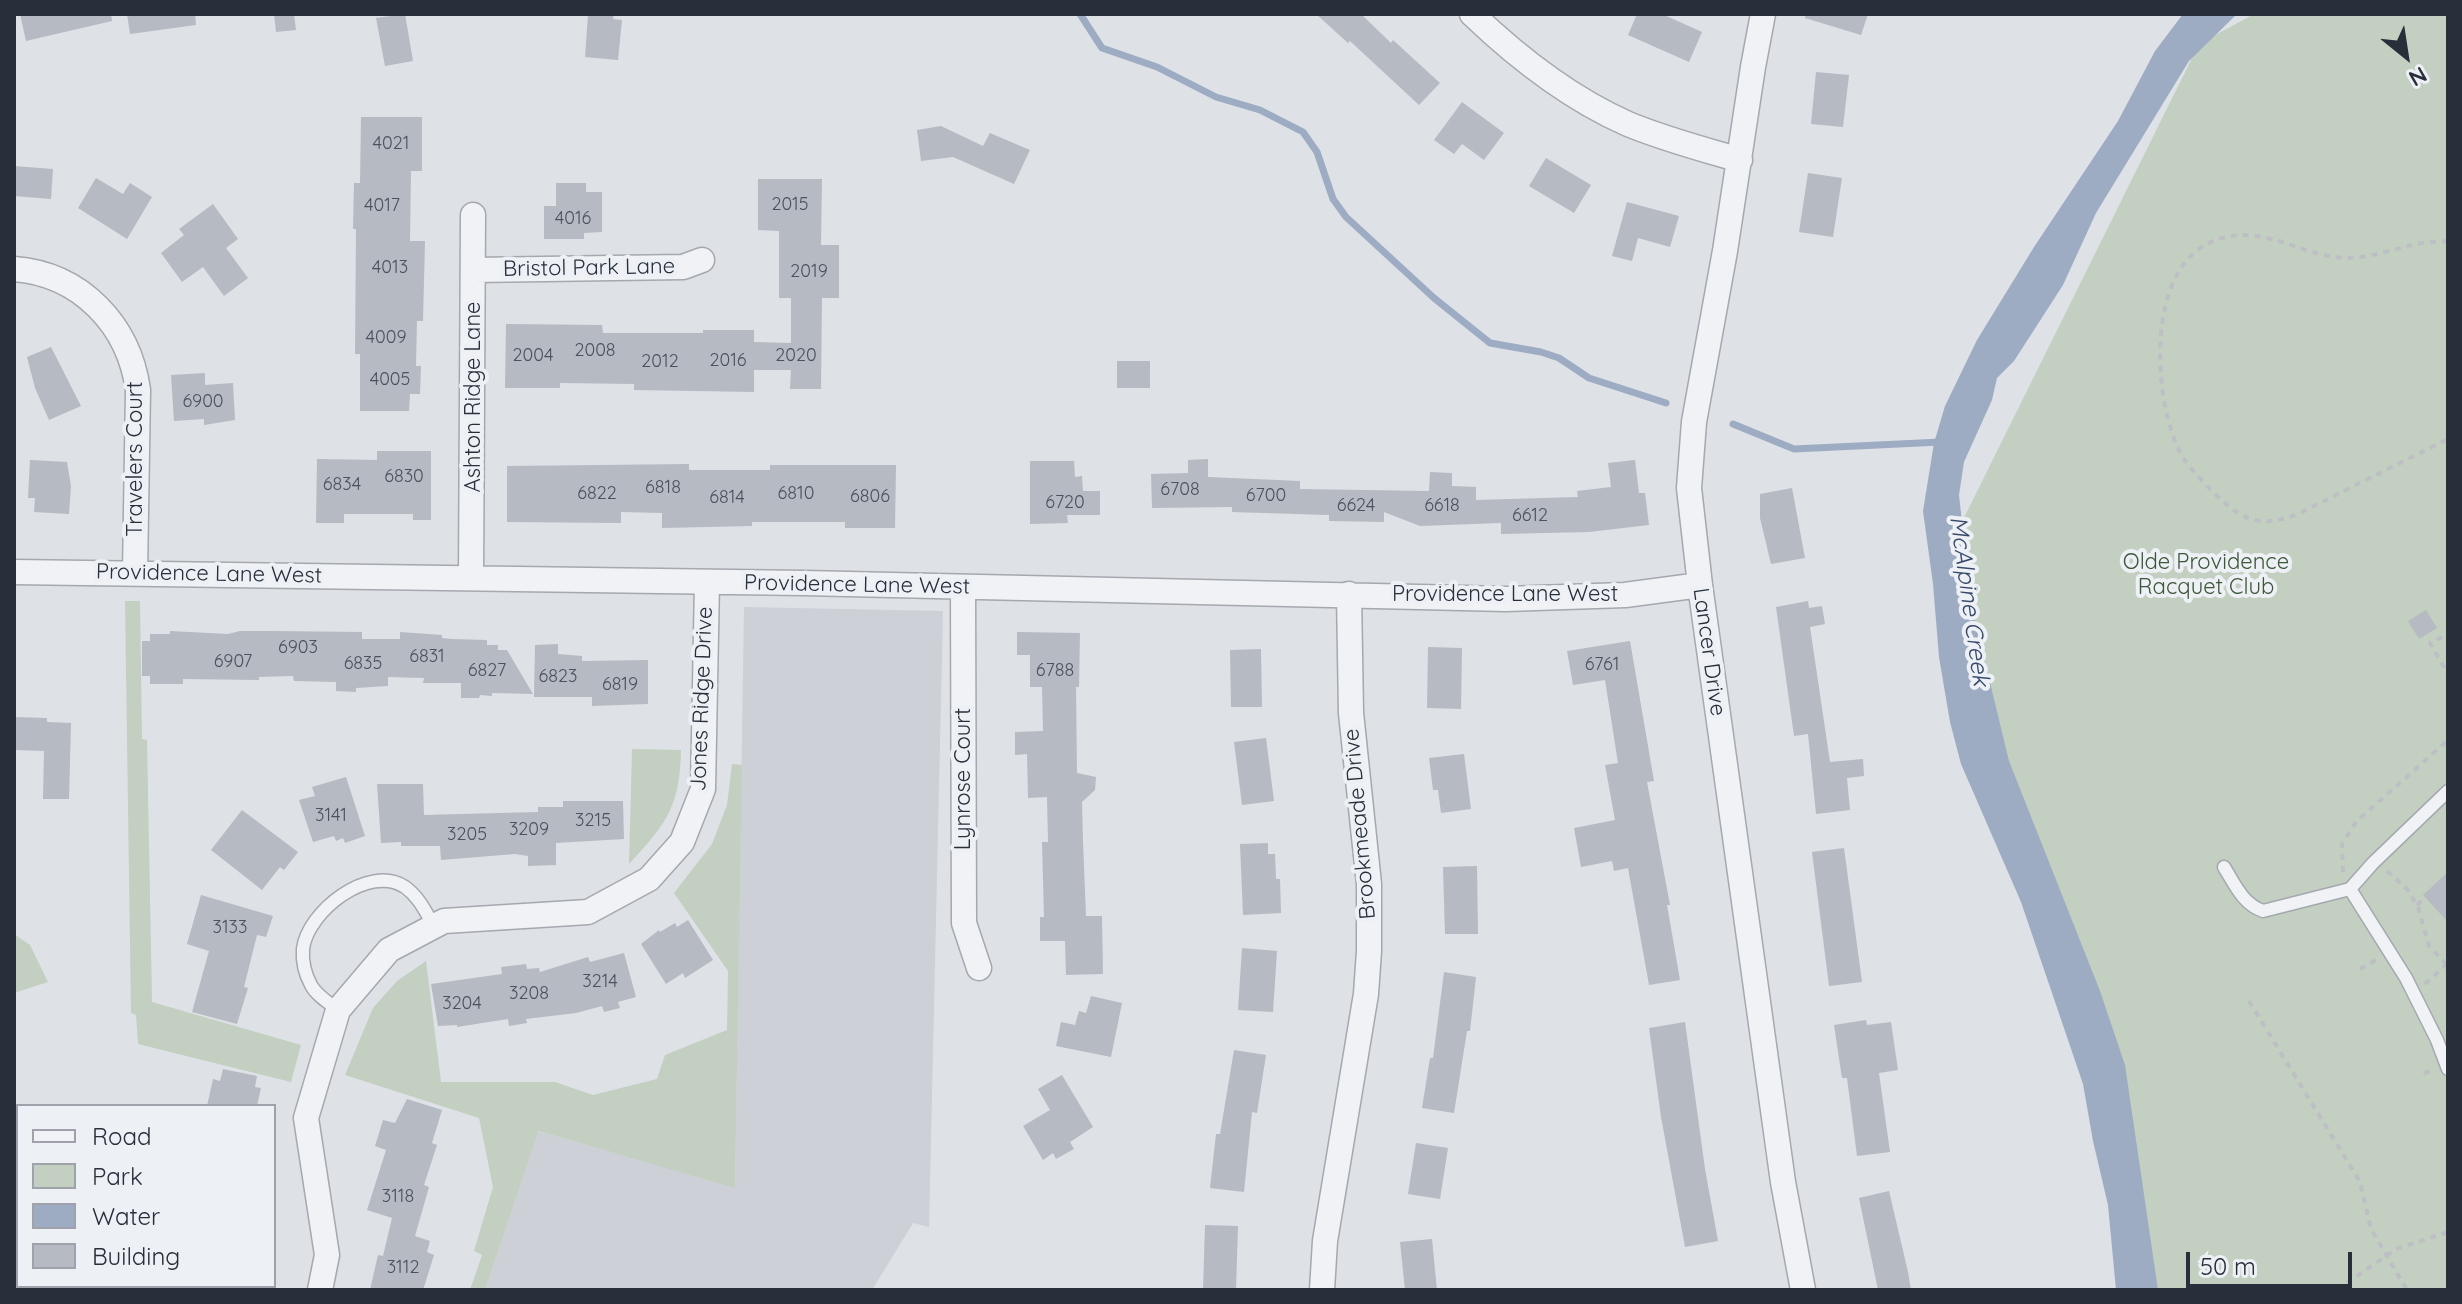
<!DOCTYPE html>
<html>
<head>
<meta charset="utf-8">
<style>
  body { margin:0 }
  #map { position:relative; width:2462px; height:1304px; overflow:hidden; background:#dee1e6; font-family:Quicksand,sans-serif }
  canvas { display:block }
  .frame { position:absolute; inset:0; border:16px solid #292e3b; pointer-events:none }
  .legend { position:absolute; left:16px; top:1104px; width:260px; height:184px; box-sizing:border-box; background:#edf0f4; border:2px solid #9fa2aa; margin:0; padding:10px 14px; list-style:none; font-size:24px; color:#292e3b }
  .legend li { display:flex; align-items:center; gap:16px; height:40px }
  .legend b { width:40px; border:2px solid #9fa2aa }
  .north { position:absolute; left:2366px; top:16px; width:80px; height:80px; -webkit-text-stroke:6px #edf0f4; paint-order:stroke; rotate:150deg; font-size:22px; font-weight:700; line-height:32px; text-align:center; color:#292e3b }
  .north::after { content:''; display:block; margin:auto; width:28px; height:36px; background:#292e3b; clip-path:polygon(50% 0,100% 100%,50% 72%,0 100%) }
  .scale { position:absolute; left:2186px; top:1252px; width:166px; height:36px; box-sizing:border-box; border:4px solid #292e3b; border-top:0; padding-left:10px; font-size:24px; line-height:28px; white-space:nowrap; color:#292e3b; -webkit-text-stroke:6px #edf0f4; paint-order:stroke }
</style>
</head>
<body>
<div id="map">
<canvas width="2462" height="1304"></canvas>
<div class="frame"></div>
<ul class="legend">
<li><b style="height:10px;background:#f1f2f5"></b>Road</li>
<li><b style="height:22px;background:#c3cfc0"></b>Park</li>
<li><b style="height:22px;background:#9dacc3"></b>Water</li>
<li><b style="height:22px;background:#b6bac2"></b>Building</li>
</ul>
<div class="north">N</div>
<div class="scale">50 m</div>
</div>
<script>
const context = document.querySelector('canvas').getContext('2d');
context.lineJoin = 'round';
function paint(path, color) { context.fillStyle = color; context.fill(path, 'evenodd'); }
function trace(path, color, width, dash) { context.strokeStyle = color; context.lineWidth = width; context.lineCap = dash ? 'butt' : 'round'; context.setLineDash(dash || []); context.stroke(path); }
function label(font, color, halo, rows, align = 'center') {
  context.font = font + ' Quicksand,sans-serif'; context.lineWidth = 8; context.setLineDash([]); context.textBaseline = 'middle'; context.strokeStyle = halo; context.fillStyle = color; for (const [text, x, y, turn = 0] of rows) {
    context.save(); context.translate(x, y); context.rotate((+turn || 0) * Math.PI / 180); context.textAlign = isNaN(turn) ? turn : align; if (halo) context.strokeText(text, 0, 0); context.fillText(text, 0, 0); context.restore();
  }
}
const built = new Path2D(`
  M744,607l199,4 -14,616 -16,-4 -41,67h-387l52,-159 198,56z`);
const green = new Path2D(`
  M2254,14h194v1276h-325l-24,-231 -52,-128 -98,-383 250,-504z
  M125,601h15l2,138 5,1 5,262 149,43 -10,37 -153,-38 -2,-29 -5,-2z
  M632,749l49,1c-1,57 -15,74 -52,114z
  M732,764l10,1 -7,423 -197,-57 -53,159h-15l12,-35 -8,-4 19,-64 -14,-69 -134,-43 28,-67 24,-27 29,-20 15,121h114l38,13 64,-16 8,-24 62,-25 1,-59 -54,-78 38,-49 15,-39z
  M14,934l16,11 18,37 -34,11z`);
const water = new Path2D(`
  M2183,14h54l-48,47 -93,152 -33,72 -49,76 -17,17 -5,22 -28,62 -5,33 12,109 38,157 91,230 25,74 33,225h-42l-8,-85 -15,-64 -10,-57 -62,-182 -60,-138 -11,-42 -11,-65 -6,-73 -10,-73 11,-68 11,-37 32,-66 57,-93 84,-126 37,-70z`);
const stream = new Path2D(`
  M1080,14l22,34 55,19 59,30 44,13 43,22 14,20 16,47 13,18 88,81 56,45 51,9 18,6 30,20 77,25
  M1733,424l61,25 147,-7`);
const building = new Path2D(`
  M20,14h91l1,7 -86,20z
  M127,14h68l1,11 -66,9z
  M274,14h20l2,16 -20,2z
  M405,14l8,47 -28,5 -9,-48z
  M588,14h26l-1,5 9,1 -4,40 -33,-3z
  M1316,14h45l30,29 2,-3 47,43 -21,22 -69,-64 -2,2z
  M1637,14h25l40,18 -13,30 -61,-27z
  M1806,14h62l-7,21 -56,-17z
  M1816,72l33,3 -6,52 -32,-3z
  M1462,102l42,31 -20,27 -22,-16 -8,10 -20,-14z
  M361,117h61v54h-11l-1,70h15l-2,80h-6l-1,45h5l-1,28h-10l-1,17h-49v-57h-5l1,-125h-3l1,-46h6z
  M941,126l42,20 7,-13 40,17 -16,34 -61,-27 -32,4 -4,-31z
  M1546,158l45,27 -17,28 -45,-27z
  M14,166l39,3 -2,30 -37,-3z
  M1808,173l34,5 -9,59 -34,-5z
  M96,178l27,16 7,-11 22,14 -25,42 -49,-31z
  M758,179h64l-1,66h18v53h-17l-1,91h-31l1,-19h-37v22l-120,-2v-6l-74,-1v5h-55l1,-64 96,1 1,8h100v-3h51v12l37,1v-45h-12v-67l-21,-1z
  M556,183h30v9h16v40l-18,1v6h-40v-33h12z
  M1627,202l52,14 -9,31 -32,-9 -6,23 -20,-5z
  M213,204l25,35 -12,9 22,30 -24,18 -21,-29 -21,15 -21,-29 23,-18 -5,-6z
  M51,347l30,59 -32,14 -14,-32 -8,-31z
  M1117,361h33v27h-33z
  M205,373v12l28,-2 2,37 -31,5v-6l-30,2 -3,-46z
  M377,451h54v69h-18v-6h-69v9h-28l1,-64 60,1z
  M1208,459v18l92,4v8l129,2 1,-19 22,1v13l24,1v13l102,-3 -1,-6 34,-4 -3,-24 27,-3 4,33h6l4,32 -60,7 -88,2v-11l-81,3 -36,-14v10l-55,-1v-6l-97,-3v-5l-80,1 -1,-34 37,-1v-13z
  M30,460l37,2 4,24 -2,28 -35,-2 1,-14h-7z
  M1030,461h44l1,16 7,-1 1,15h17v24h-33l1,8 -38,1z
  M689,464v6h81v-5h126l-1,63h-50v-6h-93v4l-90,2v-15l-41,-1v11l-114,-1v-56z
  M1792,488l13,70 -34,6 -11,-46v-24z
  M1808,601l1,7 13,-2 3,18 -15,3 20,135 33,-3 1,17 -17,2 3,32 -34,4 -8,-80 -14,2 -18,-129z
  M2426,610l11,18 -18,11 -11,-18z
  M170,631l58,3 12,-3h30l92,1v7h38v-7l42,3v3l10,1 35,1v5h11v5h9l26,44 -41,-1v3l-12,-1 -1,3h-18v-15h-38l1,-5 -36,-1v9l-32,2v4l-20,-1v-9l-42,-1 -1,-5 -34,1v3l-76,-1v5h-33v-8h-8v-35h8v-7h20z
  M1017,632l63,1 -1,54h-3l1,86 19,4 -1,13 -13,12 1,39 3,75h16l1,58 -37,1 -1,-34h-25v-24h4l-2,-75h6l-1,-45 -19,1 -1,-44 -12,1v-23l28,-1 -1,-44h-12v-32h-13z
  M1630,641l24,140 -7,1 23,123h-3l13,75 -31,5 -21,-117 -14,3 -2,-10 -31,6 -7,-39 41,-8 -10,-55 13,-2 -13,-83 -32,5 -6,-34z
  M558,644v10l24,2v5l66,-1v44l-56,2v-9h-58l1,-52z
  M1428,647l34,1 -1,61 -34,-1z
  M1261,649l1,58h-31l-1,-57z
  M14,717l33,1v4l24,1 -2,76h-26l1,-48 -30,-1z
  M1266,738l8,63 -32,4 -8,-63z
  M1464,754l7,55 -30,4 -3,-23h-5l-4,-32z
  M346,777l19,59 -20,7 -2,-5 -7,3 -2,-5 -21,6 -14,-42 16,-4 -3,-9z
  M377,784h46l1,31 114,-3v-5h25v-6h60l1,38 -68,4v22l-28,1v-10l-13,-2 -74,6 -1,-14h-39v-4l-20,1z
  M242,810l56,42 -14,18 -4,-3 -18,23 -51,-40z
  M1268,843v11h7l1,25h4l1,34 -38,2 -3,-71z
  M1844,848l18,134 -33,4 -17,-134z
  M1477,866l1,68h-33l-2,-67z
  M2448,872v50l-25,-27z
  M201,895l72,21 -7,21 -9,-2 -13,52 4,1 -11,36 -45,-12 17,-61 -22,-7z
  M688,920l25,40 -28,18 -2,-5 -17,11 -25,-40 18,-14 1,2 15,-9 2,4z
  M1242,948l35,3 -4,61 -35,-2z
  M624,953l12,44 -18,5 2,6 -16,4 -2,-6 -26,7 -50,6 1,4 -18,3 -1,-7 -51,8v-2l-19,1 -7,-42 71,-10 -1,-7 25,-3 1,5 12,-1 1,4 48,-15 2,5z
  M1444,972l32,5 -6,54h-3l-13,82 -32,-5 8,-50h3z
  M1091,996l31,7 -11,54 -55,-11 5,-24 14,3 4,-14 7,2z
  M1866,1020l1,5 24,-3 7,48 -19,3 11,79 -33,4 -10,-78h-5l-8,-53z
  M1685,1022l20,147 13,72 -33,6 -24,-130 -12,-89z
  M1234,1050l32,5 -9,58 -5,-1 -8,80 -34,-4 6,-54h4z
  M223,1069l34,7 -2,11 6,1 -4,18h-50l6,-27 7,2z
  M1062,1075l31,52 -23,15 4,7 -18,10 -3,-6 -10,7 -20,-34 27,-16 -12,-21z
  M407,1099l35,11 -10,33 5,2 -13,40 5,2 -14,49 15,5 -3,11 7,3 -11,35h-53l8,-35 5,1 9,-38 -25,-8 19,-60 -11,-4 8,-26 12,3z
  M1416,1143l32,5 -8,51 -32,-5z
  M1889,1191l19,81 3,18h-33l-19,-92z
  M1205,1225l33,1 -2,64h-33z
  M1432,1239l5,51h-32l-5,-48z`);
const path = new Path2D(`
  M2448,241c-12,1 -24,1 -36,4 -21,5 -44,13 -65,13 -49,-1 -84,-38 -136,-16 -64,28 -58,150 -34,204 7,17 21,30 33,43 31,31 48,41 90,24l148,-74
  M2442,637l-12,6 18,31
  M2387,871l20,18 11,18 11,39 17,18
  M2343,872l-1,-28 14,-22 92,-82
  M2417,905l8,-8
  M2360,969l16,-9
  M2425,984l23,-21
  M2249,1001l111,181 11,47 36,61
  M2424,1074l9,-5
  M2337,1290l59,-41 52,-17`);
const lane = new Path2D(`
  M2224,867c11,18 19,37 39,44l87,-22 23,-26 75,-72
  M2350,889l56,89 31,62 11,29
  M338,1010c-9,-7 -22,-15 -27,-25 -6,-11 -9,-23 -8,-36 4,-37 66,-86 102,-62 14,10 20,24 29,39`);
const street = new Path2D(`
  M1472,14c46,44 97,84 156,110 36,15 74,25 112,36
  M1763,14l-10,53 -28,184 -31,171 -5,66 11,97 83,597 20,108
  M14,269c67,5 115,56 124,121l-3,183
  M474,270l209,-3 19,-7
  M14,572l790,11 702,16 119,-4 75,-10
  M471,578l2,-363
  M963,587l1,336 15,45
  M320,1290l7,-35 -21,-137 32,-108 51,-60 55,-29 144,-9 61,-33 33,-37 21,-53 4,-207
  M1322,1290l3,-49 41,-247 3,-43v-67l-18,-171 -2,-119`);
const numberNames = [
  ["4021",391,144],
  ["2015",790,205],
  ["4017",382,206],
  ["4016",573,219],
  ["4013",390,268],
  ["2019",809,272],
  ["4009",386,338],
  ["2008",595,351],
  ["2004",533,356],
  ["2020",796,356],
  ["2016",728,361],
  ["2012",660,362],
  ["4005",390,380],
  ["6900",203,402],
  ["6830",404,477],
  ["6834",342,485],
  ["6818",663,488],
  ["6708",1180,490],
  ["6822",597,494],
  ["6810",796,494],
  ["6700",1266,496],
  ["6806",870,497],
  ["6814",727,498],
  ["6720",1065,503],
  ["6624",1356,506],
  ["6618",1442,506],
  ["6612",1530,516],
  ["6903",298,648],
  ["6831",427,657],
  ["6907",233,662],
  ["6835",363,664],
  ["6761",1602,665],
  ["6827",487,671],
  ["6788",1055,671],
  ["6823",558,677],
  ["6819",620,685],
  ["3141",331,816],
  ["3215",593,821],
  ["3209",529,830],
  ["3205",467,835],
  ["3133",230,928],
  ["3214",600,982],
  ["3208",529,994],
  ["3204",462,1004],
  ["3118",398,1197],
  ["3112",403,1268]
];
const streetNames = [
  ["Bristol Park Lane",589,268,-1],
  ["Ashton Ridge Lane",473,397,-90],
  ["Travelers Court",135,459,-90],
  ["Providence Lane West",209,574,1],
  ["Providence Lane West",857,585,1],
  ["Providence Lane West",1505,594],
  ["Lancer Drive",1709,652,82],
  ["Jones Ridge Drive",702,699,-88],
  ["Lynrose Court",963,779,-90],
  ["Brookmeade Drive",1360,824,-95]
];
const parkNames = [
  ["Olde Providence",2206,562],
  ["Racquet Club",2206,587]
];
const waterNames = [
  ["McAlpine Creek",1969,601,82]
];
paint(built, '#cdd0d7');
paint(green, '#c3cfc0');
paint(water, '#9dacc3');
trace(stream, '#9dacc3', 7);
paint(building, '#b6bac2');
trace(lane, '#a4a8af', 15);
trace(street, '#a4a8af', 27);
trace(path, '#bdbfc5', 4, [6, 6]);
trace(lane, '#f1f2f5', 12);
trace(street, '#f1f2f5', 24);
label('18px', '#4c515d', null, numberNames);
label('22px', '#292e3b', '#edf0f4', streetNames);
label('22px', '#3b5638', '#edf0f4', parkNames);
label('italic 24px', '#384a6b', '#edf0f4', waterNames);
</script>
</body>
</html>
